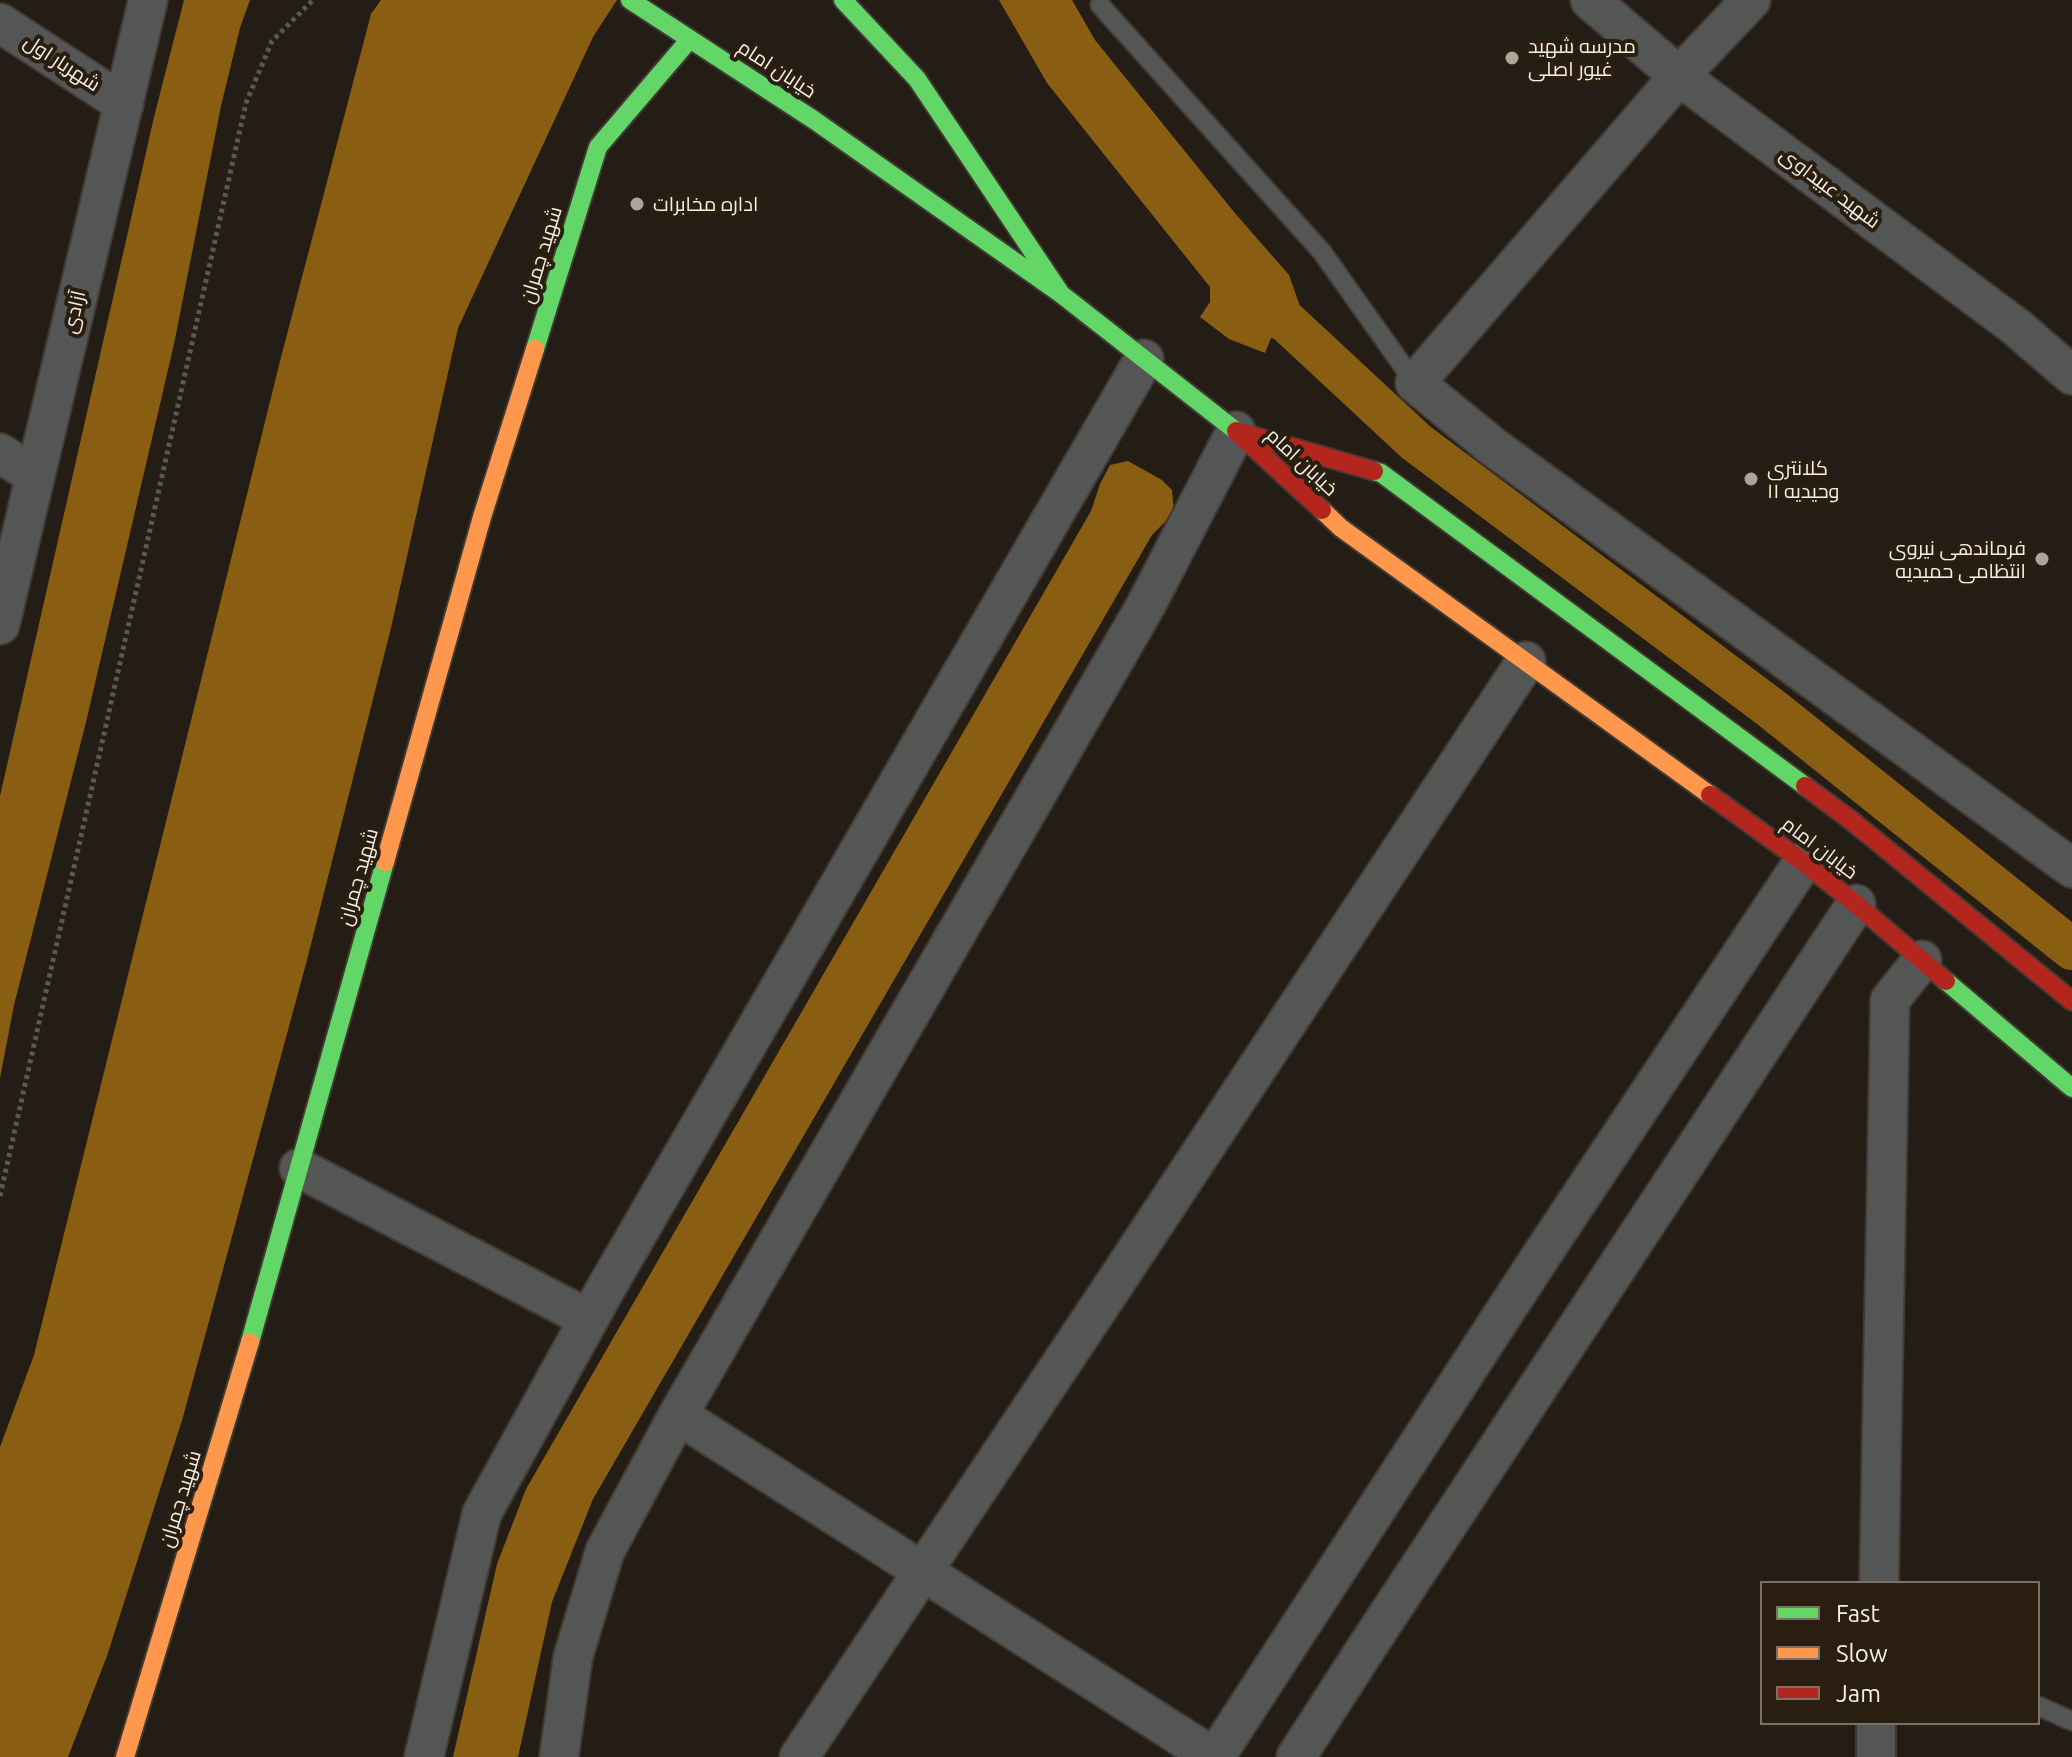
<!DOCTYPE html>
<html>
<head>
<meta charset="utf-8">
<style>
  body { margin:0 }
  #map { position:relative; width:2072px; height:1757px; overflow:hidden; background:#231d15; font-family:Ubuntu,sans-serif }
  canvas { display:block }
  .legend { position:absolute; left:1760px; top:1581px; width:280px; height:144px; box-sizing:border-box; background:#291e0f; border:2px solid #7b7164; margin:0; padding:10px 14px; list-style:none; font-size:24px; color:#f5eee4 }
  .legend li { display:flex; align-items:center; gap:16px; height:40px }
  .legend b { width:40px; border:2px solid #7b7164 }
</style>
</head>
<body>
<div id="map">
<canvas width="2072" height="1757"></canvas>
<ul class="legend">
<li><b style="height:10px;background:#63d668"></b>Fast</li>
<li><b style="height:10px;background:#ff974d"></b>Slow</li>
<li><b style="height:10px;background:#b3261e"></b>Jam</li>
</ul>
</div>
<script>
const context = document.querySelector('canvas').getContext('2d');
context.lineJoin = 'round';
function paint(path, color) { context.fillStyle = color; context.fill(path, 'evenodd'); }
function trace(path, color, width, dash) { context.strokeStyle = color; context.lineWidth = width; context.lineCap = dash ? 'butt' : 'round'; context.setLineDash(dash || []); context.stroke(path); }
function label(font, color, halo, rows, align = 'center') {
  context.font = font + ' Ubuntu,Cairo,sans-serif'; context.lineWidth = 8; context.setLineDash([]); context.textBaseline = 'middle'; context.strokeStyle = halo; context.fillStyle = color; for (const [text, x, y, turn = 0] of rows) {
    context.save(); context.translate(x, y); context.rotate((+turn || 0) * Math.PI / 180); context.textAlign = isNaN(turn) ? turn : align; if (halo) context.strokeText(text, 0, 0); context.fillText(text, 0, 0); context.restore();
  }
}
const water = new Path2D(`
  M184,0h66l-10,28 -19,78 -47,238 -88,378 -72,283 -14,73v-282l154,-679z
  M381,0h236l-24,37 -135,291 -67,300 -84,332 -124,457 -76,239 -39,101h-68v-310l34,-92 246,-994 91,-347z
  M999,0h73l23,40 139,172 55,63 19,54 -13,15 -24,-6 -6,15 -36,-14 -29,-22 10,-15v-15l-163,-204z
  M1128,461l34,19 10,10 2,23 -22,22 -559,964 -41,103 -34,155h-65l44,-193 29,-75 565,-978 9,-27 10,-19z`);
const canal = new Path2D(`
  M1260,297l156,145 356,267 300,240`);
const path = new Path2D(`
  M0,1196l246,-1093 26,-62 41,-41`);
const lane = new Path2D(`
  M1100,5l222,247 93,131
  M2038,1706l34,15`);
const street = new Path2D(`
  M1590,0l89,76 336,250 57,49
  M1751,0l-72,76 -264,307 77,63 580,422
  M0,23l124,81
  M0,453l35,23
  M0,625l148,-625
  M299,1168l290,151
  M678,1415l535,342
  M1879,1583l11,-583 32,-40
  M424,1757l58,-244 124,-225 538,-929
  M559,1757l14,-100 32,-106 73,-136 468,-810 90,-174
  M799,1757l318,-477 409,-619
  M1215,1757l326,-501 262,-394
  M1296,1757l69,-107 491,-746
  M1876,1757v-34`);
const fast = new Path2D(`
  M630,0l184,120 247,174 -144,-215 -74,-79
  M1061,294l175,137
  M535,349l63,-202 92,-108
  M1374,471l7,2 424,313
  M1946,981l126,107
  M250,1342l135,-480`);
const slow = new Path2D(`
  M1322,510l19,18 369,267
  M385,862l97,-345 53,-168
  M125,1757l125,-415`);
const jam = new Path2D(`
  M1322,510l-86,-79 138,40
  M1805,786l47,35 220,180
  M1710,795l93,67 53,42 90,77`);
const markers = [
  [1512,58,8,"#aca59c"],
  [637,204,8,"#aca59c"],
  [1751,479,8,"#aca59c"],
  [2042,559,8,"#aca59c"]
];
const poiNames = [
  ["مدرسه شهید",1528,46],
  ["غیور اصلی",1528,69],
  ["اداره مخابرات",653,204],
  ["کلانتری",1767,468],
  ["۱۱ وحیدیه",1767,491],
  ["فرماندهی نیروی",2026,548,"right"],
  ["انتظامی حمیدیه",2026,571,"right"]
];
const streetNames = [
  ["شهریار اول",62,63,33],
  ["خیابان امام",777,69,33],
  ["شهید عبیداوی",1830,188,37],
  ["شهید چمران",541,255,-73],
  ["آزادی",74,312,-77],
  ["خیابان امام",1302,462,43],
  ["خیابان امام",1820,848,37],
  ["شهید چمران",358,877,-74],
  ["شهید چمران",180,1499,-73]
];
paint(water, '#8a5e12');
trace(canal, '#8a5e12', 42);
trace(lane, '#403a33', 22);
trace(street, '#403a33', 42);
trace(fast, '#403a33', 22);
trace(slow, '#403a33', 22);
trace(jam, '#403a33', 22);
trace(path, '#595856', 5, [4, 4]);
trace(lane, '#545555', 18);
trace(street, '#545555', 38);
trace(fast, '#63d668', 18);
trace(slow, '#ff974d', 18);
trace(jam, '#b3261e', 18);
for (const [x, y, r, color] of markers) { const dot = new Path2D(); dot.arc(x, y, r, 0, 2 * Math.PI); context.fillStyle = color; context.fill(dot); trace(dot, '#291e0f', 3); }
label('20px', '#f5eee4', '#291e0f', poiNames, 'left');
label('20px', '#f5eee4', '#291e0f', streetNames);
</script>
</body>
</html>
